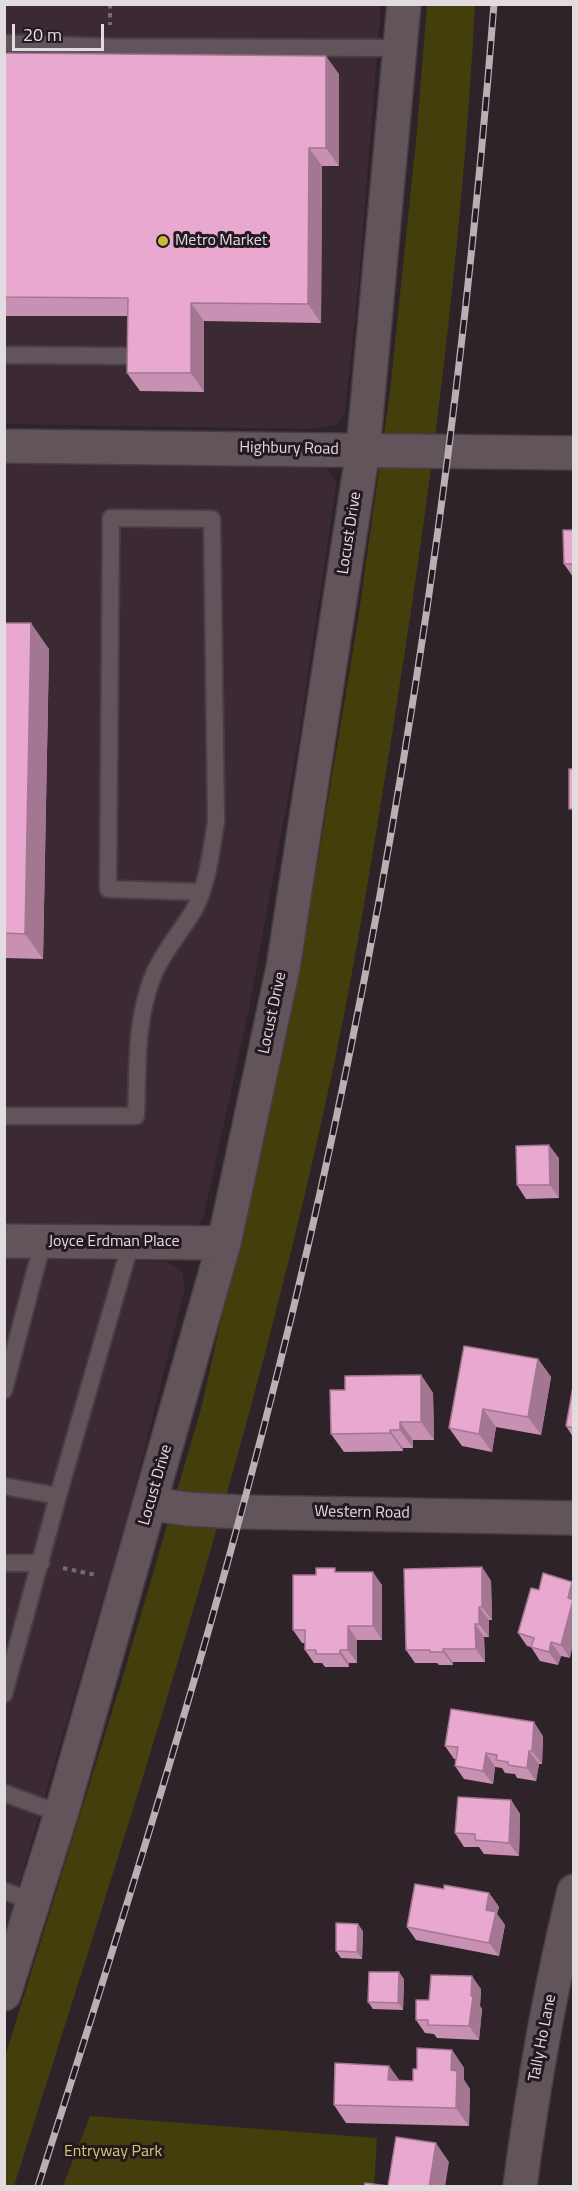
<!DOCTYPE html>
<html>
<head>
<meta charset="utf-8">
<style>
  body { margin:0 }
  #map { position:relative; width:578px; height:2191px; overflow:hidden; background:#2e2329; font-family:"Titillium Web",sans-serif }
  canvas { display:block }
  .frame { position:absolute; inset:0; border:6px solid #e2dbdf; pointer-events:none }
  .scale { position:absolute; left:12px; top:24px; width:92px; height:27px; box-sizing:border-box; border:3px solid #e2dbdf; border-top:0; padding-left:8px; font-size:18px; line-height:21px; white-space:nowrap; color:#e2dbdf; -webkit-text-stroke:4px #241920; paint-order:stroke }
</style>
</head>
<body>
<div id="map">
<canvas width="578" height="2191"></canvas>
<div class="frame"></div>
<div class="scale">20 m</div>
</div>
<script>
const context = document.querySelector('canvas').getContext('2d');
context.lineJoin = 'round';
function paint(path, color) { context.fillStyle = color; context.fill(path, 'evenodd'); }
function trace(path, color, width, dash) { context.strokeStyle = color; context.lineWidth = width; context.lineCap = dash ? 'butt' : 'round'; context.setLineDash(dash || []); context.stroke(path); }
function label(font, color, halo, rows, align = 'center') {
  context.font = font + ' "Titillium Web",sans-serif'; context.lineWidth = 6; context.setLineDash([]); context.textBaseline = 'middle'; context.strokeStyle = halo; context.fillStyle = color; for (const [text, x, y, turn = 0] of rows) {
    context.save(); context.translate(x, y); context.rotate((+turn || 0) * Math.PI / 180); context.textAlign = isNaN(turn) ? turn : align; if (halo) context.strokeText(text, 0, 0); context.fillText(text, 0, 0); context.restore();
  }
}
const built = new Path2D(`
  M5,5h376l-23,285 -13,121 -7,13 -27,5 -306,-5z
  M5,461l309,5 12,2 9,11 1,7 -38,256 -49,266 -45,207 -6,9 -11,5 -182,-1z
  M5,1258l162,4 15,9 3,16 -54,216 -126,429z`);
const green = new Path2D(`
  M427,5h48c-13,247 -45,492 -84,736 -20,122 -39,245 -66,365 -81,367 -198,723 -311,1080h-9v-129l119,-384 78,-268 100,-449 56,-336 32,-229 26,-250z
  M90,2116l287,22 -3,48h-311z`);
const path = new Path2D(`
  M110,4v21
  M63,1568l33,7`);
const service = new Path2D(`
  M4,43l106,4 291,1
  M4,355l120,1
  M4,1116h132c2,-46 -1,-96 17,-140 9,-23 28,-44 41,-66 14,-26 17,-59 22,-88l-4,-303 -101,-1 -3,371 93,3
  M4,1390l39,-149
  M4,1486l54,10
  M4,1563h37
  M4,1694l54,-198 73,-254
  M4,1793l57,21
  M4,1891l31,11`);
const minor = new Path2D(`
  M4,446l570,7
  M4,1241l220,2
  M151,1504l36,5 54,3 333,6
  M4,1994l57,-180 163,-571 59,-275 80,-518 41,-446
  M520,2186c13,-99 30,-197 54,-295`);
const rail = new Path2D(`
  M38,2186c105,-328 208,-657 282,-993 87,-392 143,-789 174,-1189`);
const wall = new Path2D(`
  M4,53l335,21v92h-17l-1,157 -117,-2v71l-64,-1 -13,-18 1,-57h-124z
  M573,530v47l-9,-13z
  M4,623l45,26 -6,310 -39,-1z
  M559,1158v40l-33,1 -9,-14z
  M538,1359l13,18 -10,58 -45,-8 -4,25 -30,-6 -13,-18z
  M421,1375l12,18 1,47h-21v8h-10v3l-59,1 -13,-18 14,-44z
  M573,1387v50l-7,-11z
  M482,1567l9,14 1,39h-3v17h-5l1,25h-32v3h-14l-2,-2h-22l-9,-13z
  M338,1572l44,13v55h-25v23h-8v4h-24l-3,-4h-8l-9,-13v-7h-3l-9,-13 23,-55z
  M531,1588l39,70 -9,-2 -3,9 -18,-4 -9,-14 -4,-1 -9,-13z
  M543,1736l-1,28h-3l-3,17 -19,-3 -2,-4 -10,-1 -3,-5 -7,-1 -2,17 -29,-5 -9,-13 1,-7h-2l-9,-13z
  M511,1800l9,14 -1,42 -35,-2 -5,-7h-15l-9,-14z
  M444,1889l45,4 10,14 -2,7 8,11 -6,31 -83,-16 -9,-13z
  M363,1931l-1,28 -21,-1 -5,-7z
  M404,1979l-1,31 -30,-1 -5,-7z
  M481,1989l-1,17 2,3 -3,31 -42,-2 -3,-4 -9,-1 -9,-13 13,-20z
  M452,2050l12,18v12l6,9 -1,37 -123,-3 -12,-18 55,-39 10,14 14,1 4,-12z`);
const shadedWall = new Path2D(`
  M326,56l13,18v92l-13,-18z
  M309,148l13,18 -1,157 -13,-19z
  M191,303l13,18v71l-13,-19z
  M31,623l18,26 -6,310 -18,-25z
  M549,1145l10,13v40l-9,-13z
  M538,1359l13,18 -10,58 -13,-18z
  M421,1375l12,18 1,47 -13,-18z
  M483,1409l13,18 -4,25 -13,-18z
  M400,1422l13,18v8l-13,-18z
  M390,1430l13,18v3l-13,-18z
  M482,1567l9,14 1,39 -10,-13z
  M373,1572l9,13v55l-9,-14z
  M572,1582l1,1v61l-3,14 -9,-13 7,-47z
  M479,1607l10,13v17l-10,-13z
  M475,1624l9,13 1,25 -9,-13z
  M348,1626l9,14v23l-9,-13z
  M551,1642l10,14 -3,9 -9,-13z
  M443,1649l10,13v3l-10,-13z
  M340,1650l9,13v4l-9,-13z
  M534,1722l9,14 -1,28 -10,-13z
  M529,1751l10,13 -3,17 -9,-13z
  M486,1753l9,14 -2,17 -10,-13z
  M511,1800l9,14 -1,42 -10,-13z
  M489,1893l10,14 -2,7 8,11 -6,31 -10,-13 -3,-33z
  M358,1924l5,7 -1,28 -5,-7z
  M399,1972l5,7 -1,31 -5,-7z
  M472,1976l9,13 -1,17 2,3 -3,31 -10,-14z
  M452,2050l12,18v12l6,9 -1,37 -13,-18 -5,-38z
  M389,2066l13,18 -14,-4z
  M436,2143l13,19 -4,25h-16z`);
const building = new Path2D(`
  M4,53l322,3v92h-17l-1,156 -117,-1v70h-64l1,-75 -124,-1z
  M563,530h10v34h-9z
  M4,623h27l-6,311 -21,-1z
  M569,769h4v40h-4z
  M549,1145l1,40h-33l-1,-39z
  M464,1346l74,13 -10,58 -45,-8 -4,25 -30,-6z
  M421,1375v47h-21v8h-10v3l-59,1 -1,-44h15v-14z
  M573,1387v41l-7,-2z
  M482,1567v40h-3v17h-4l1,25h-33v3h-13v-2h-24l-2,-81z
  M316,1568h19v4h38v54h-25v24h-8v4h-24v-4h-11v-20h-12v-55h23z
  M543,1573l29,9 -4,16 5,2 -12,45 -10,-3 -2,10 -18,-5 3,-9 -16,-5 13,-45 8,2z
  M451,1709l83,13 -2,29h-3l-2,17 -19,-3v-3l-12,-2 1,-5 -11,-2 -3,18 -28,-5 3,-19 -13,-1z
  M458,1797l53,3 -2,43 -34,-3v-6l-20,-1z
  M415,1884l29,5v-4l45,8 -3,17 10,2 -7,31 -82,-16z
  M336,1923l22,1 -1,28 -21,-1z
  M369,1972h30l-1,31 -30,-1z
  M431,1975l41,1 -1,20h2l-4,30 -41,-1v-5h-12v-20h13z
  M417,2048l35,2 -1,20 6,1 -1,37 -122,-3 1,-42 54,3 -1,14 25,1v-12h4z
  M396,2137l40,6 -7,44h-65l1,-4 23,3z`);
const markers = [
  [163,241,6,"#c7bb3b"]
];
const poiNames = [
  ["Metro Market",175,241]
];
const streetNames = [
  ["Highbury Road",289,449,1],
  ["Locust Drive",350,533,-81],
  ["Locust Drive",273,1013,-78],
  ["Joyce Erdman Place",114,1242],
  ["Locust Drive",156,1485,-74],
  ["Western Road",362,1513,1],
  ["Tally Ho Lane",543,2038,-79]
];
const parkNames = [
  ["Entryway Park",113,2152]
];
paint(built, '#3b2a34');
paint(green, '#433f0c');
trace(service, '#473e43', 20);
trace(minor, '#473e43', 36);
trace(path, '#746b70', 4, [4.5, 4.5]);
trace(service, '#61545b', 16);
trace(minor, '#61545b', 33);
trace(rail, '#b8b0b4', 7);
trace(rail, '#241920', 4.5, [14]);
paint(wall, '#c890b2');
paint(shadedWall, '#a37691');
paint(building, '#e9a8cf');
trace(building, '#a37691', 1.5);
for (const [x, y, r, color] of markers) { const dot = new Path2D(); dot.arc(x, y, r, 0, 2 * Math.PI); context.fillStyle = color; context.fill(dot); trace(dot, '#241920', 2); }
label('16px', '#e2dbdf', '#241920', poiNames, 'left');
label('16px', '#e2dbdf', '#241920', streetNames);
label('16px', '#d4cb69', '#241920', parkNames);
</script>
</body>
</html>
